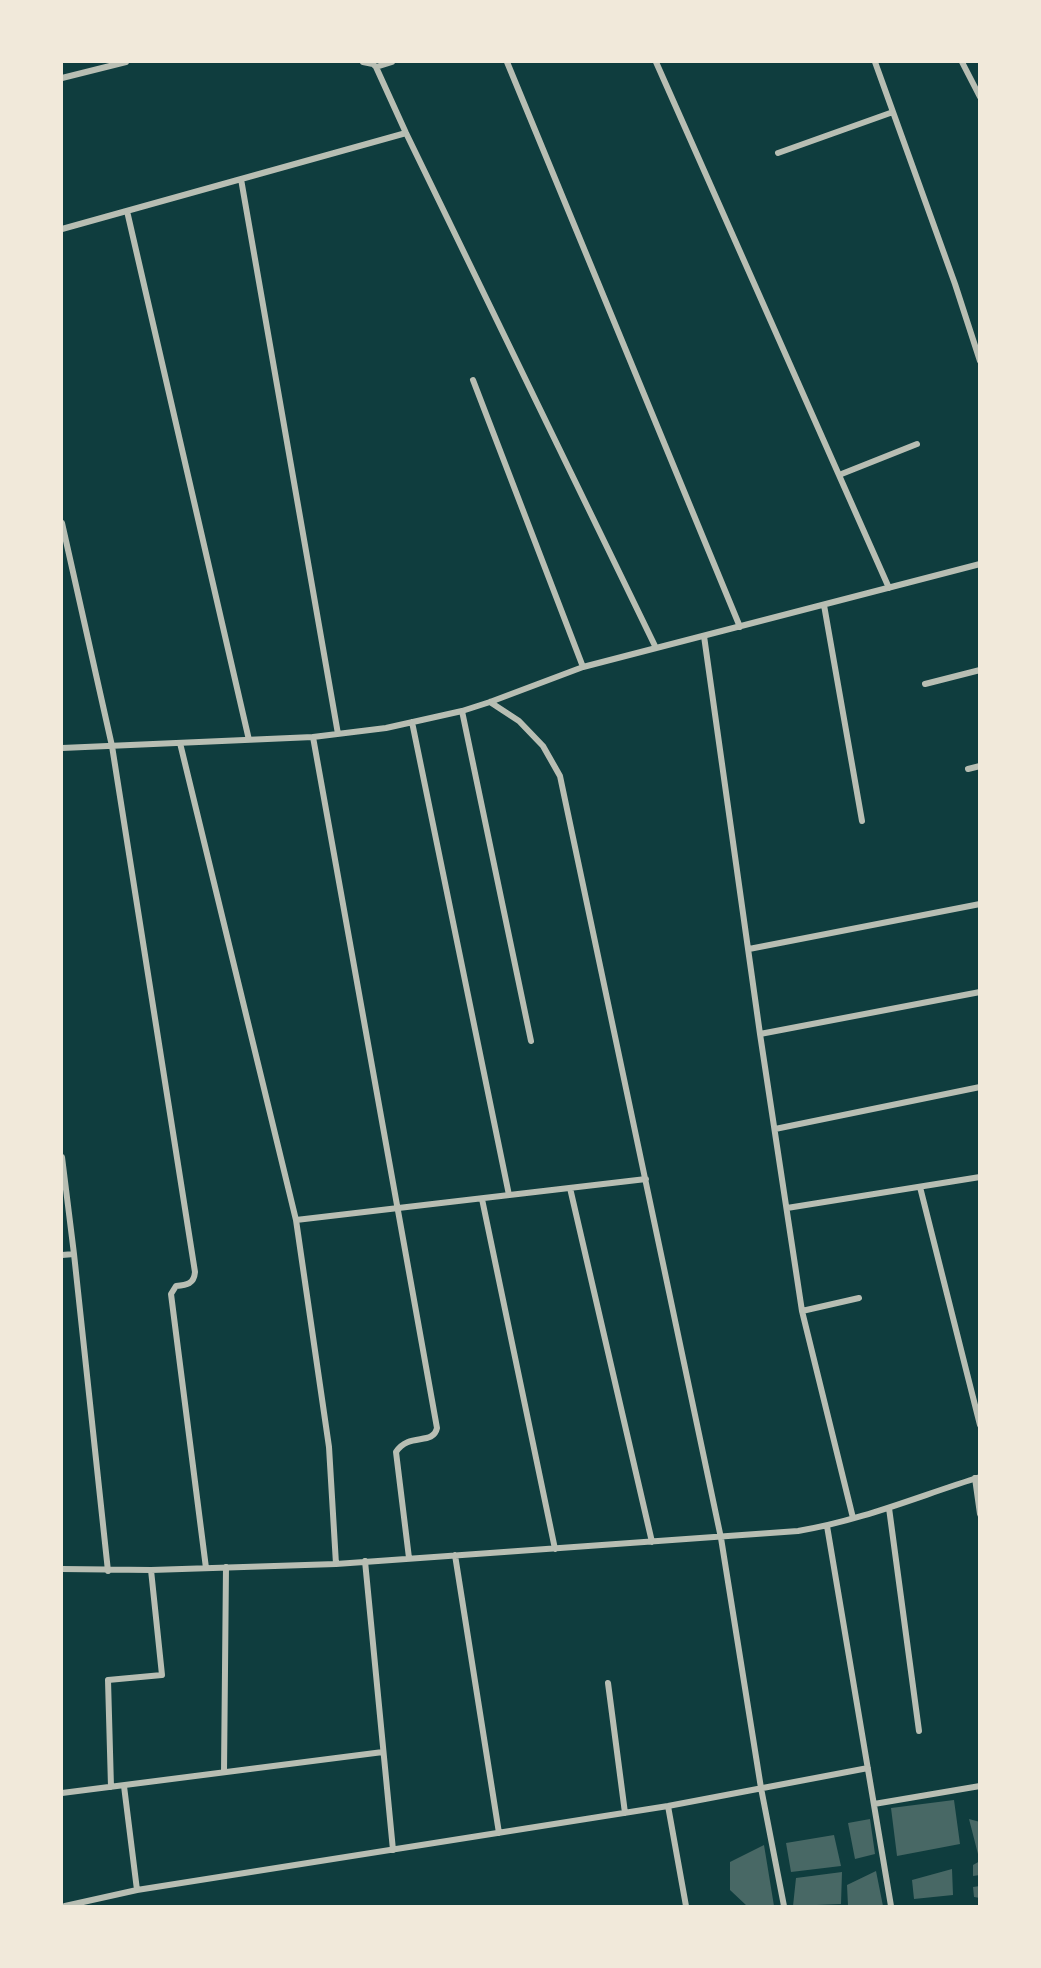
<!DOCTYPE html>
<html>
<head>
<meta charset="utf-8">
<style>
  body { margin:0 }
  #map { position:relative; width:1041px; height:1968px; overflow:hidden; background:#0f3d3e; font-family:Cabin,sans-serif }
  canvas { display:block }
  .frame { position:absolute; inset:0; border:63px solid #f1e9da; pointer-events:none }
</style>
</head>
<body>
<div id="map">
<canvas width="1041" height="1968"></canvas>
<div class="frame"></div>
</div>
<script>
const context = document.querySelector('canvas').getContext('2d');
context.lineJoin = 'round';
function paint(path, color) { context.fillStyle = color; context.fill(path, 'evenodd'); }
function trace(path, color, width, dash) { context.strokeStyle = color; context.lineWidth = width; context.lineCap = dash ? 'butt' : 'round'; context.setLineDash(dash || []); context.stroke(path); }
const building = new Path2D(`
  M954,1800l6,44 -63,12 -6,-48z
  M870,1819l5,35 -20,5 -7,-36z
  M969,1819l11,3v36h-1z
  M834,1835l7,31 -50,6 -5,-29z
  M764,1845l10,61h-27l-17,-16v-28z
  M980,1861v14l-7,1v-11z
  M952,1869l1,26 -39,4 -2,-19z
  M876,1871l7,35h-35l-1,-21z
  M842,1872l-1,32 -48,2 3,-28z
  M980,1886v12l-6,-1 -1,-10z`);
const minor = new Path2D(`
  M363,62l10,2 3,3 30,66 250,515
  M507,62l233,565
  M656,62l233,526
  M875,62l80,222 25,77
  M962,62l18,35
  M376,67l16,-5
  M62,78l64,-16
  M778,153l115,-41
  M241,179l97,555
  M127,211l122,529
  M62,229l344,-96
  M473,380l110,287
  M839,475l78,-31
  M62,523l50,223 83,526c-1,12 -8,13 -19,14l-5,8 35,274
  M824,605l38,216
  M704,636l56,398 42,277 51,207
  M925,684l55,-14
  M490,702l29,19 24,25 17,30 161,762 40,250 23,118
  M462,711l69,330
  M412,722l97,473
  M313,737l124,691c-4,18 -28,4 -41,24l13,106
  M180,743l116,477 33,227 7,117
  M62,748l251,-11 73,-9 76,-17 28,-9 93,-35 397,-103
  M968,769l12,-3
  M749,949l231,-45
  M760,1034l220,-42
  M775,1129l205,-42
  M62,1157l12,97 34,317
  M920,1187l60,238
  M570,1188l82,354
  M482,1199l73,350
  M787,1208l193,-31
  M296,1220l350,-41
  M62,1255l12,-1
  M802,1311l57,-13
  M975,1478l5,36
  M889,1508l30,223
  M827,1526l64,380
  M455,1555l44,278
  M365,1561l28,289
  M62,1569l89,1 185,-6 462,-33c62,-10 121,-35 182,-54
  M608,1683l17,130
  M224,1772l2,-205
  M124,1786l13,104
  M111,1787l-3,-107 54,-5 -11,-105
  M62,1793l321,-41
  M874,1804l106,-18
  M668,1806l18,100
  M65,1906l72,-16 531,-84 200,-38`);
paint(building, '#486865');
trace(minor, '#b8beb3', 6);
</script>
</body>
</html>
